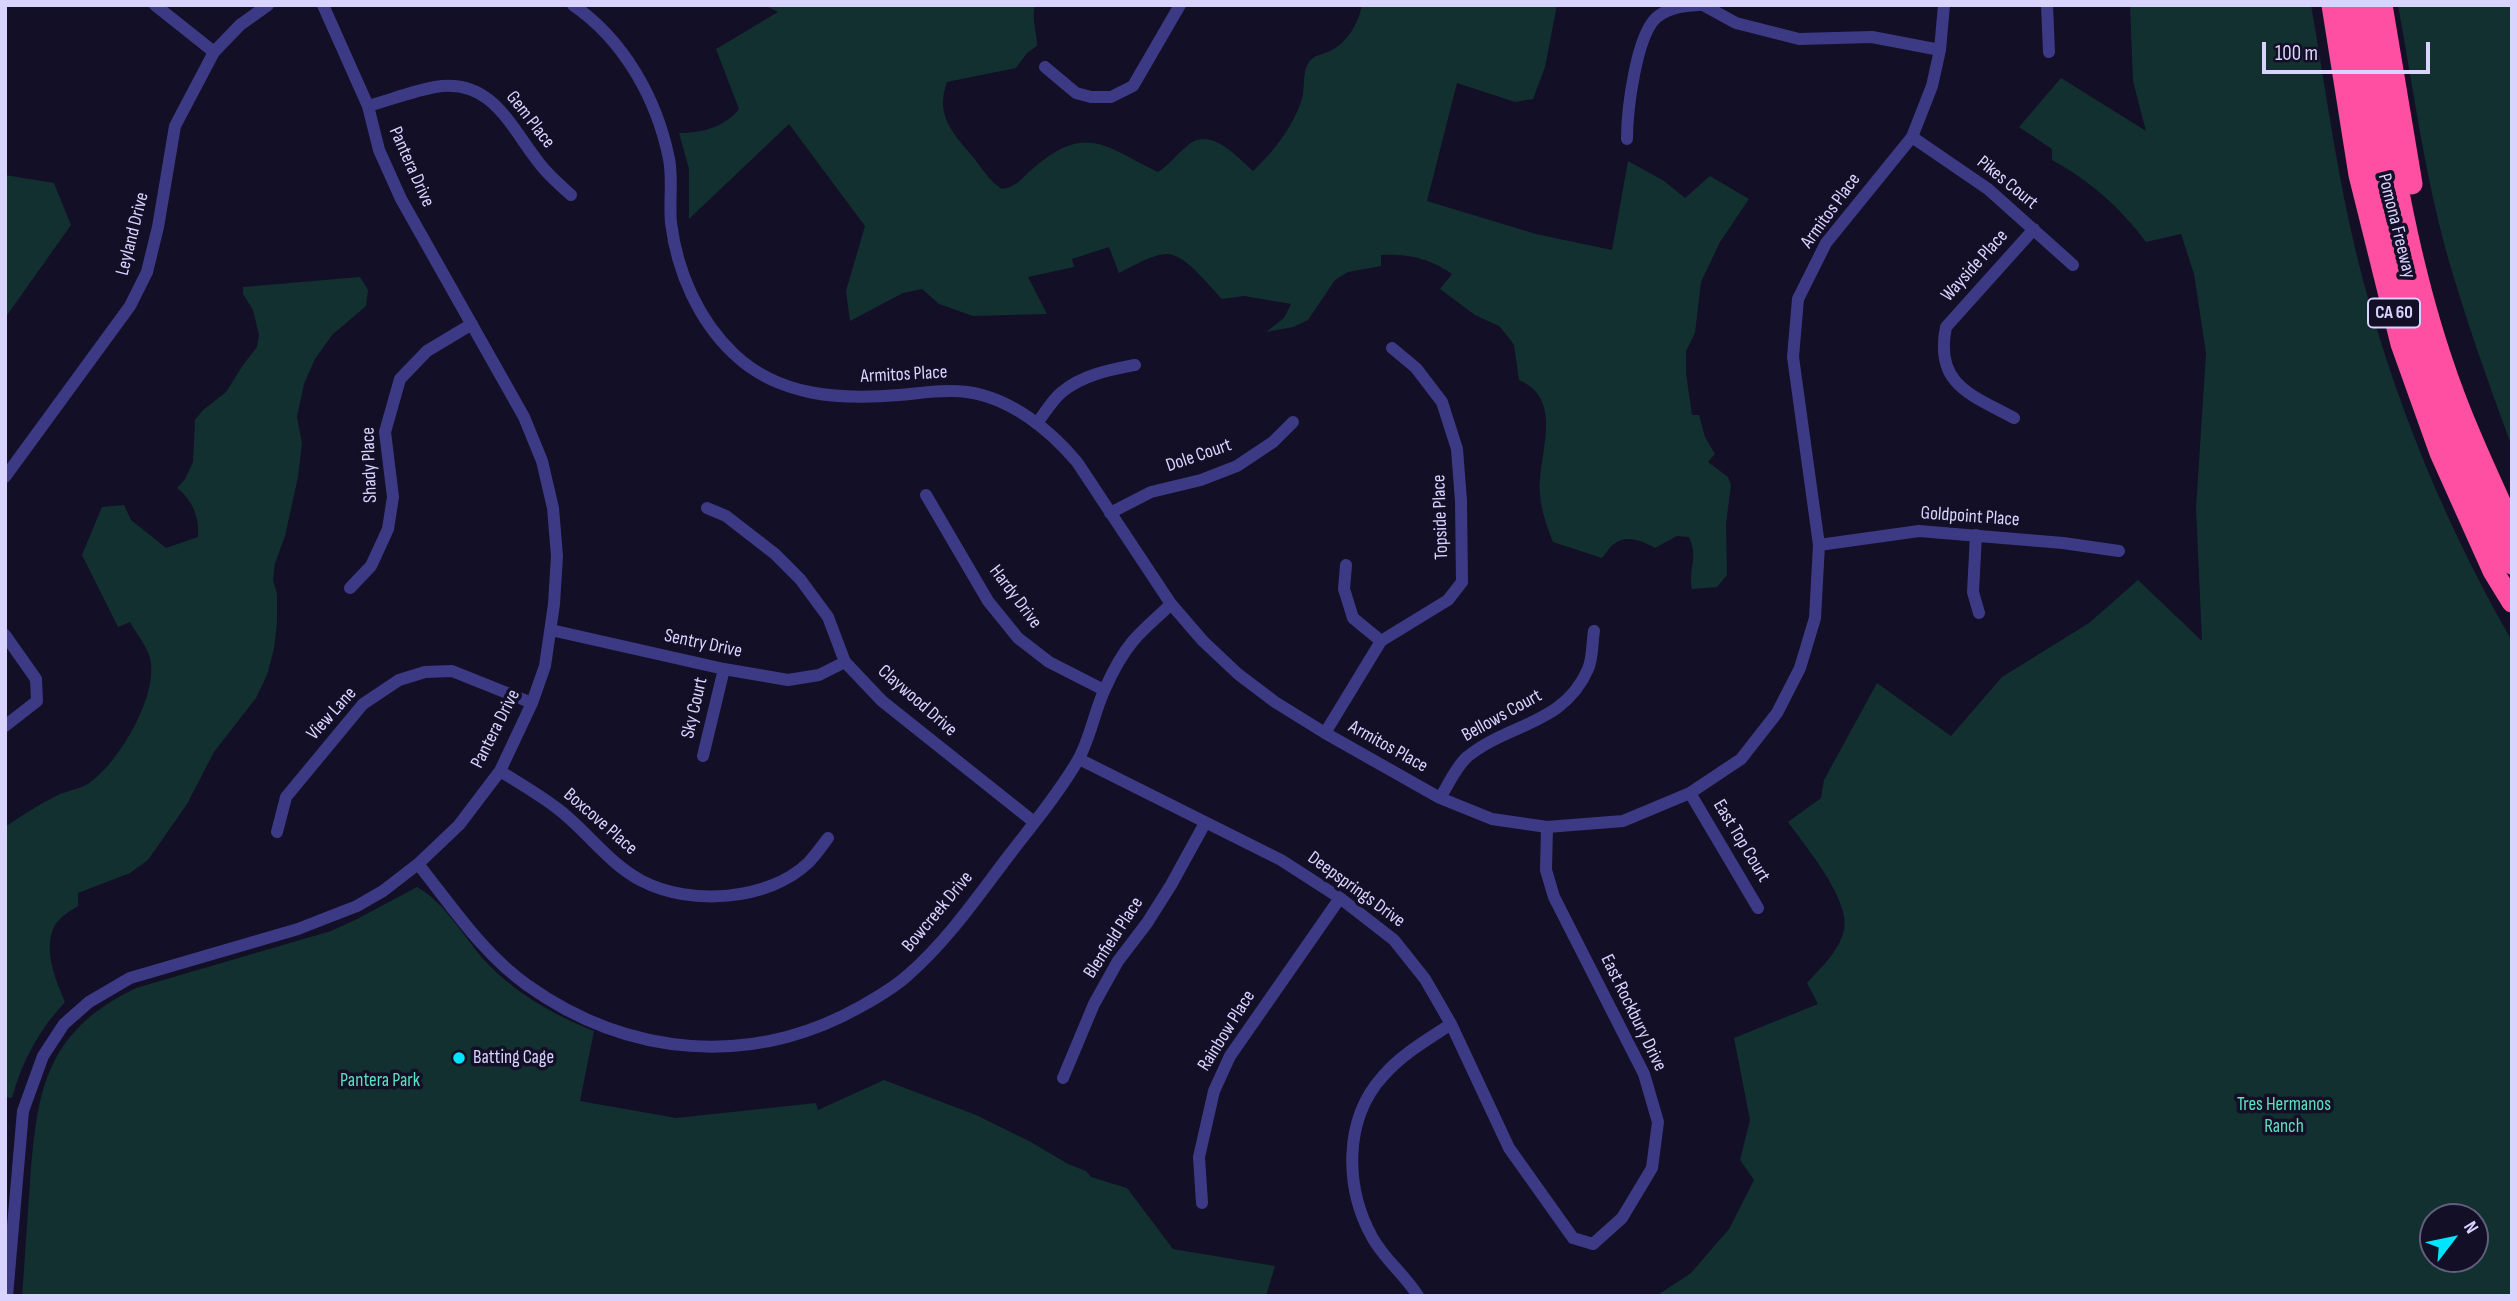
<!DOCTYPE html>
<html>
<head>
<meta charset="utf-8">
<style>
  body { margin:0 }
  #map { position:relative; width:2517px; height:1301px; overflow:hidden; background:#130f26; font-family:"Sofia Sans Condensed",sans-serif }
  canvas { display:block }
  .frame { position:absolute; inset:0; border:7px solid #d9d4ff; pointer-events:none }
  .north { position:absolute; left:2419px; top:1203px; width:70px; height:70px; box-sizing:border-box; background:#130f26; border:2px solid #625e7d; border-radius:50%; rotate:58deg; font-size:19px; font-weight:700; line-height:28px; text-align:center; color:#d9d4ff }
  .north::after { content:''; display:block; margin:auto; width:24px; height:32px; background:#00e5ff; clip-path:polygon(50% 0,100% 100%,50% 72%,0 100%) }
  .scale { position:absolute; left:2262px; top:42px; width:168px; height:32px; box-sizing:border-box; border:4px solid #d9d4ff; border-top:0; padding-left:9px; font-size:21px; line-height:24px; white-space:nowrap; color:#d9d4ff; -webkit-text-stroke:5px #130f26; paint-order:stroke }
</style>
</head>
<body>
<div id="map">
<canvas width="2517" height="1301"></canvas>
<div class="frame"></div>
<div class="north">N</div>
<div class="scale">100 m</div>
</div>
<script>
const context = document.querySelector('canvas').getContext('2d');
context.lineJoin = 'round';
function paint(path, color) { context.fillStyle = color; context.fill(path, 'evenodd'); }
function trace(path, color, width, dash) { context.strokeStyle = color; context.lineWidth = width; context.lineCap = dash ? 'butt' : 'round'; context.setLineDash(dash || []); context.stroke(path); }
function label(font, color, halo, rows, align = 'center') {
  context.font = font + ' "Sofia Sans Condensed",sans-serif'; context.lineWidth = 7; context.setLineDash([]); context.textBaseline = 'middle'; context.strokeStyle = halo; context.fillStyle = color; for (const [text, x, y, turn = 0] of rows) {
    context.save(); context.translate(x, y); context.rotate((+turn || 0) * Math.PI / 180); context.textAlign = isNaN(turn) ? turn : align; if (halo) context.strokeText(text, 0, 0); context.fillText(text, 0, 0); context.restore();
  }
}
const green = new Path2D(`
  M764,5h271c-4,13 2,27 2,41l-10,7 -11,15 -69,14c-12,33 5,50 25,74 10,12 17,25 30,33 16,-2 22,-14 34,-23 52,-43 71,-18 122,6 12,-8 18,-17 29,-26 23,-21 50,11 66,25 21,-20 40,-44 49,-72 3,-12 0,-27 7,-37 5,-7 12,-7 19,-10 19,-8 30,-28 34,-47h195l-12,62 -12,32 -18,3 -58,-19 -30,118 109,33 76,16 16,-89 36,20 21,17 25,-22 39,23 -29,43 -19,40 -6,51 -9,18v22l6,42h7l6,22 10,17 -7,8 20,15 3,8 -5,39 1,51 -10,12 -25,2c-4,-21 7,-31 -3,-52l-12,-1 -22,12c-12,-7 -29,-14 -41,-4 -5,3 -8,10 -12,14l-49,-16c-6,-16 -12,-31 -13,-48 -3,-38 26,-94 -21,-114l-5,-35 -5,-7 -10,-12 -24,-11 -35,-26 12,-15c-24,-16 -43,-20 -71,-19v11l-33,6 -13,8 -27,40 -15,7 -27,5 18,-14 7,-14 -47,-8 -22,3c-12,-12 -38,-47 -56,-45 -15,1 -33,12 -47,19l-10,-26 -37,12 2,8 -46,10 19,37 -74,2 -34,-12 -17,-15 -19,4 -53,28 -4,-30 19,-65 -76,-102 -100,95v-50l-10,-36c23,0 46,-6 60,-24l-23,-60 62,-37z
  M2130,5h181c13,74 23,148 39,221 32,145 88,286 162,415v655h-856l35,-23 38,-44 25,-49 -14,-20 10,-40 -16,-82 84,-34 -11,-21c14,-15 32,-32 37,-53 7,-30 -39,-84 -56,-108l33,-24 3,-18 53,-97 74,53 51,-59 87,-54 49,-43 64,61 -6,-132 10,-156 -12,-79 -13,-40 -35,8c-26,-35 -56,-61 -94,-82v-11l-33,-22 42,-49 85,53 -13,-50zM2433,1217h42v42h-42z
  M2398,5h114v442c-24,-65 -47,-130 -66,-196 -22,-81 -33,-164 -48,-246z
  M5,175l49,8 17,42 -66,93z
  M360,277l8,13 -2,16 -34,29 -17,24 -11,25 -7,33 5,26 -4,34 -13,59 -10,27 -2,17 4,14v28l-3,27 -7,26 -11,23 -42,54 -27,52 -39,56 -18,13 -52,20v13c-8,5 -20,12 -24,21 -11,24 2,53 11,75 -26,28 -43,59 -53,96l-7,-1v-270c16,-11 33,-22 51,-31 9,-5 20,-6 30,-11 31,-18 76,-94 63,-130 -4,-11 -13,-22 -19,-33l-12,5 -36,-72 20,-48 22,-2 7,15 35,28 32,-11c2,-19 -6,-38 -21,-49l8,-9 8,-17 2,-42 8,-10 23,-18 17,-27 14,-18 2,-12 -6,-25 -10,-16v-7z
  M417,887c27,14 48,52 69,75 29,31 68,53 108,69l-14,70 96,17 140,-15 2,7 66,-30 92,35 55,27 37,22 18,7 5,6 36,11 46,61 102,17 -9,30h-1244c3,-38 5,-76 8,-113 7,-93 15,-151 106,-195l195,-57 26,-12z`);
const minor = new Path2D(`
  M155,5l59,47
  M573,5c51,35 84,94 96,154 4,20 0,43 2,64 6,48 27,97 63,131 45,43 107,46 165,41 23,-2 45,-6 68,-3 44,6 83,38 110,70l94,142 32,37 35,33 37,28 50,31 115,65 52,21 55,8 76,-6 67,-28 51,-34 36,-46 23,-45 15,-50 4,-73 -26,-188 5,-58 28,-56 86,-106 20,-51 8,-36 4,-45
  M1703,5l33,18 63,16 73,-2 68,13
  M2047,5l2,47
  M1045,67l31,26 15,4h20l22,-11 47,-81
  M368,106c22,-6 45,-15 67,-19 59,-11 78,46 109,82 8,9 18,18 27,26
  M1912,137l76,52 85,76
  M1627,139c0,-28 9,-104 30,-122 13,-10 26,-11 42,-12
  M2014,418c-42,-23 -80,-33 -68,-91l88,-98
  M1037,423c8,-10 15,-23 25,-31 20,-17 47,-22 73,-27
  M5,477l125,-171 17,-34 11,-45 17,-101 39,-74 26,-27 28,-20
  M926,495l62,106 30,37 31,24 55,28
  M707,508l19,8 49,38 25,25 28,38 17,45 37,39 152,121
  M1110,513l41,-21 50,-12 36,-14 36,-24 20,-20
  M1976,535l-3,57 6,21
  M1819,545l100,-14 144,12 56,8
  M1346,565l-2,24 9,29 28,23
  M350,588l21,-22 17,-37 5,-32 -8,-65 15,-53 27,-28 45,-27
  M551,630l173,39 64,11 31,-5 26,-13
  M5,635l31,44 1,22 -32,25
  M1325,733l56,-92 67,-41 14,-18 -1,-81 -4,-52 -15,-47 -26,-34 -24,-20
  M703,756l21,-87
  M1079,759l202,101 59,38 54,42 31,39 26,45 58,124 64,90 20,6 29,-26 30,-50 6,-46 -14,-48 -90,-177 -8,-27 1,-43
  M500,771c19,12 40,24 58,38 29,22 51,55 84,72 48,25 126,20 166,-18 7,-7 14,-17 20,-25
  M1690,793l68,115
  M1440,798c8,-13 16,-31 27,-41 41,-34 97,-32 121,-88 5,-11 4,-27 6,-38
  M277,832l9,-35 77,-93 36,-24 26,-8 27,-1 80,32
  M418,864c33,41 65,90 109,121 101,72 224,83 333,22 16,-9 34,-19 48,-32 40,-35 70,-79 102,-121 23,-30 49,-61 68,-94 12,-21 16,-47 26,-69 7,-16 18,-37 29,-50 11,-13 26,-25 38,-37
  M1063,1078l31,-74 24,-43 29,-38 24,-38 34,-62
  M1202,1203l-3,-46 15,-66 16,-35 110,-158
  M7,1296l16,-185 20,-55 21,-32 25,-22 41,-24 168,-49 59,-23 26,-15 35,-27 41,-39 41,-54 32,-68 13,-37 9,-62 3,-48 -4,-48 -11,-47 -18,-44 -123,-218 -22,-49 -11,-44 -45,-101
  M1418,1296c-13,-21 -34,-37 -46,-59 -27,-49 -29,-117 11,-161 19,-22 44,-36 68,-52`);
const motorway = new Path2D(`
  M2332,5l27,170 42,169 39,109 53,118 19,31
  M2351,5c15,94 29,190 53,282 25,96 65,188 108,277
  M2366,5c21,119 37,240 76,355 19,58 45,113 70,168
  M2382,5l30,179`);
const markers = [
  [459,1058,7,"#00e5ff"]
];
const shields = [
  [2394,313,52]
];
const shieldNames = [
  ["CA 60",2394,313]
];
const streetNames = [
  ["Gem Place",530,120,52],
  ["Pantera Drive",411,167,66],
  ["Pikes Court",2007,183,39],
  ["Armitos Place",1831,211,-54],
  ["Pomona Freeway",2396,226,76],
  ["Leyland Drive",133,234,-76],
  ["Wayside Place",1975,266,-48],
  ["Armitos Place",904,375,-3],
  ["Dole Court",1199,456,-19],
  ["Shady Place",370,465,-92],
  ["Topside Place",1441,517,-92],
  ["Goldpoint Place",1970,517,4],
  ["Hardy Drive",1015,597,53],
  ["Sentry Drive",703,644,12],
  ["Claywood Drive",917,701,41],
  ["Sky Court",695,708,-77],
  ["View Lane",332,714,-48],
  ["Bellows Court",1502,716,-29],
  ["Pantera Drive",496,729,-63],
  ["Armitos Place",1388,747,29],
  ["Boxcove Place",600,822,41],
  ["East Top Court",1741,841,59],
  ["Deepsprings Drive",1356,890,36],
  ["Bowcreek Drive",938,912,-50],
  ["Blenfield Place",1114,938,-57],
  ["East Rockbury Drive",1633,1013,64],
  ["Rainbow Place",1227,1031,-58]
];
const poiNames = [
  ["Batting Cage",473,1058]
];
const parkNames = [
  ["Pantera Park",380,1081],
  ["Tres Hermanos",2284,1105],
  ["Ranch",2284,1127]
];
paint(green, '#12302f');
trace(minor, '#3d3a85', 12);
trace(motorway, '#ff4fa3', 21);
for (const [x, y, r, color] of markers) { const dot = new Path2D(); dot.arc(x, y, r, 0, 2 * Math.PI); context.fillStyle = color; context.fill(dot); trace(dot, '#130f26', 2.5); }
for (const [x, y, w] of shields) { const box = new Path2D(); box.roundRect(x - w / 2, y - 14.5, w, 29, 5); context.fillStyle = '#130f26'; context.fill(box); trace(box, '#d9d4ff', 2); }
label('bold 18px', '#d9d4ff', null, shieldNames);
label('19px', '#d9d4ff', '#130f26', streetNames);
label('19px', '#d9d4ff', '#130f26', poiNames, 'left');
label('19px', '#5fe0c0', '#130f26', parkNames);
</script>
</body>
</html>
